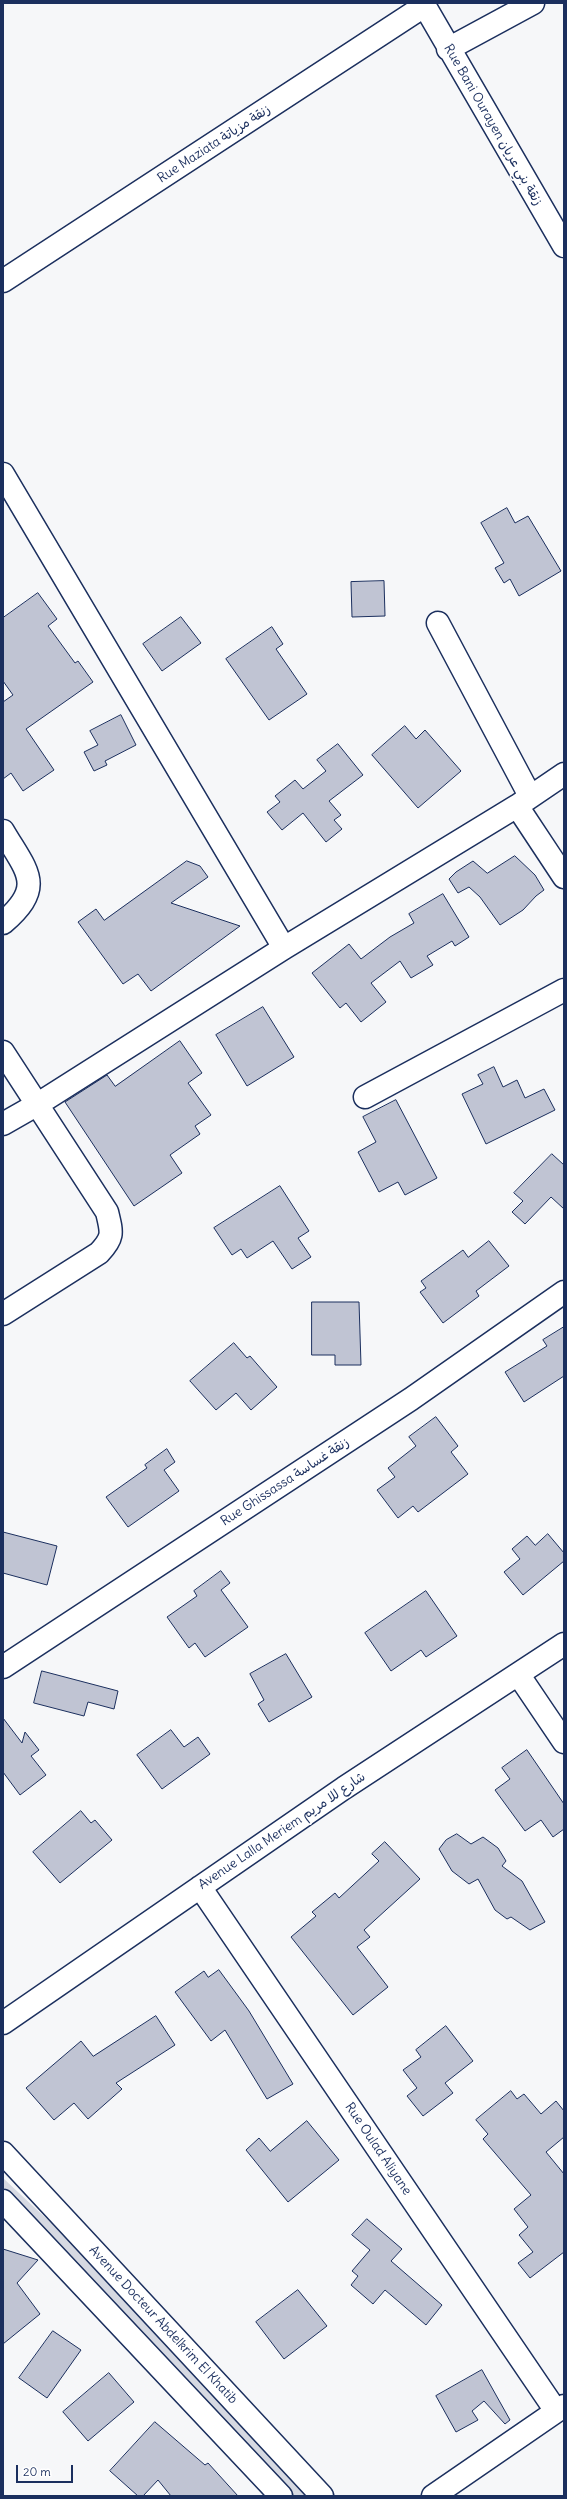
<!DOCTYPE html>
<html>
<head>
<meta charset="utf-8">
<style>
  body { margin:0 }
  #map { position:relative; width:567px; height:2499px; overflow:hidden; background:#f6f7f9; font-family:Delius,sans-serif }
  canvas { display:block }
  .frame { position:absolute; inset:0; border:4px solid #1b2f5e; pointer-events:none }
  .scale { position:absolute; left:16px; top:2465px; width:57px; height:18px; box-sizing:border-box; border:2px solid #1b2f5e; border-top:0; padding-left:5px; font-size:12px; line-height:14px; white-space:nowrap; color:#1b2f5e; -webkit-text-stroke:3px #fff; paint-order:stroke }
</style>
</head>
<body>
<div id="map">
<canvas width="567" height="2499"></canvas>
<div class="frame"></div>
<div class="scale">20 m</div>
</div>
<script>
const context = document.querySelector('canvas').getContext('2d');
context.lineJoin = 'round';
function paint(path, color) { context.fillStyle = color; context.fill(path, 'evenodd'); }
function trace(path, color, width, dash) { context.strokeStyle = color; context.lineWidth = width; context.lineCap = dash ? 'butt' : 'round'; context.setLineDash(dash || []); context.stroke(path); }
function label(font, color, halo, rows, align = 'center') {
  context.font = font + ' Delius,"Playpen Sans Arabic",sans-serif'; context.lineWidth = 3.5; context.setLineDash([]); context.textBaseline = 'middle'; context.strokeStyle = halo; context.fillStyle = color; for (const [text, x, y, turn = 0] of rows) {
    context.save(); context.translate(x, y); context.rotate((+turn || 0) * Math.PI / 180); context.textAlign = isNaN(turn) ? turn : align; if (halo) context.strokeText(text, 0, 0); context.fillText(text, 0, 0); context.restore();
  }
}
const green = new Path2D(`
  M3,2178l47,44 257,274h-15l-289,-309z`);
const building = new Path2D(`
  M507,508l8,15 13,-7 33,55 -42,25 -9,-17 -6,4 -9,-15 9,-5 -23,-40z
  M384,581l1,35 -33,1 -1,-35z
  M38,593l19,26 -9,7 27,37 3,-2 15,21 -67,47 28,41 -31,21 -12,-18 -8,6v-77l10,-7 -10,-14v-63z
  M181,617l20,26 -39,28 -19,-27z
  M272,627l11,17 -7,5 31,45 -38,26 -43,-61z
  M121,715l15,30 -31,16 2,4 -13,6 -10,-19 14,-7 -8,-14z
  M405,726l11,13 9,-9 36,41 -43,37 -46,-53z
  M338,744l25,31 -34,26 12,14 -7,5 8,9 -16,13 -23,-29 -21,17 -15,-18 13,-10 -5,-6 20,-16 8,9 23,-18 -9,-11z
  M515,856l20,19 9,15 -8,6 -13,14 -23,15 -20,-28 -11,-10 -11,6 -9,-14 7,-7 17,-11 14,12z
  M187,861l13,5 8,11 -37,26 69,23 -89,65 -13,-17 -15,10 -45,-62 18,-13 8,11z
  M443,894l26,43 -14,9 -3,-5 -25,15 6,9 -22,13 -11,-17 -29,22 15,19 -25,20 -15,-19 -6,5 -28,-35 37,-29 12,15 29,-22 24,-14 -5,-9z
  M263,1007l31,50 -47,29 -31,-51z
  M180,1041l22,32 -14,10 23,32 -16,11 5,8 -30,21 12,18 -48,33 -69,-104 42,-27 8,11z
  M494,1067l9,20 14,-7 8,18 19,-9 11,21 -69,34 -24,-50 21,-10 -5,-9z
  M396,1100l41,78 -32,17 -7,-13 -19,10 -21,-40 18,-10 -13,-25z
  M552,1154l12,11v44l-13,-12 -26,27 -13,-12 11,-11 -9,-8z
  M280,1186l29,45 -11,7 13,19 -19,12 -19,-28 -26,17 -6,-9 -9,6 -18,-27z
  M489,1241l20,25 -33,25 3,5 -36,27 -23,-31 6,-4 -5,-7 42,-31 5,7z
  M312,1302h47l2,63h-26v-10h-23z
  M564,1327v49l-40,26 -19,-30 42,-26 -4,-6z
  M234,1343l13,15 3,-2 27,31 -26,23 -15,-17 -20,17 -26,-29z
  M436,1417l22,29 -7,6 17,22 -50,38 -5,-6 -15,12 -21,-28 18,-13 -7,-9 28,-22 -7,-9z
  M167,1449l8,13 -11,8 15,21 -51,36 -22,-30 41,-29 -2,-3z
  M3,1532l54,14 -10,39 -44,-12z
  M548,1534l16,19v8l-41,34 -19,-23 16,-13 -8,-10 15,-13 8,9z
  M221,1571l9,12 -9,7 27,37 -43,30 -10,-14 -6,5 -22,-31 30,-21 -3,-5z
  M426,1591l31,45 -31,21 -5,-7 -30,21 -26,-38z
  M286,1654l26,43 -43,25 -11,-18 6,-4 -14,-26z
  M42,1671l76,20 -4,18 -26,-7 -4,14 -50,-13z
  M3,1718l19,25 3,-11 14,18 -8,6 15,19 -26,20 -17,-23z
  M171,1730l13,17 14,-10 12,17 -48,35 -25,-34z
  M527,1750l37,54v25l-11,8 -12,-17 -16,11 -30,-41 15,-11 -8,-11z
  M81,1811l10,12 4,-3 17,20 -52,43 -27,-31z
  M457,1834l14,10 12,-7 15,11 8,13 -4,5 20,15 23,41 -15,8 -19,-13 -4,2 -12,-9 -17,-31 -9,5 -17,-13 -13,-22 7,-9z
  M385,1842l35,37 -56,51 6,7 -13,10 31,40 -35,28 -62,-78 25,-21 -4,-4 23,-19 4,5 40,-37 -7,-7z
  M219,1970l30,41 44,73 -26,15 -42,-69 -14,11 -36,-49 29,-21 4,6z
  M156,2016l19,29 -59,38 6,6 -34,30 -14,-16 -20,17 -28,-32 55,-47 12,15z
  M446,2026l27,35 -28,22 8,10 -30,23 -16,-20 10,-8 -14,-18 18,-13 -5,-7z
  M511,2091l6,8 7,-5 17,20 15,-13 8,10v26l-18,15 18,22v78l-34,26 -12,-15 15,-11 -14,-17 9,-8 -14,-18 17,-14 -48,-56 5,-5 -12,-14z
  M307,2121l32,39 -51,42 -42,-52 13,-12 11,13z
  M367,2219l35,30 -11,12 51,44 -16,20 -41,-35 -12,14 -22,-19 7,-9 -6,-5 18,-21 -18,-15z
  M3,2249l35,11 -21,23 23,31 -37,30z
  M298,2290l29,36 -43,33 -28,-37z
  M53,2331l28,19 -34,48 -28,-20z
  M482,2370l28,50 -5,4 -21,-23 -12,10 6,9 -22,12 -20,-36z
  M109,2373l25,29 -46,39 -25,-29z
  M155,2422l50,43 3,-2 30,33h-67l-13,-16 -15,16h-5l-28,-25z`);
const minor = new Path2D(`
  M423,3l141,243
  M448,49l85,-46
  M3,281l421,-275
  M3,474l281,474
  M438,623l92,173
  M517,806l47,71
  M3,831c24,41 43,55 0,92
  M3,1052l104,160c5,21 7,25 -8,41l-96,61
  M365,1097l199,-107
  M3,1124l35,-20 246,-156 233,-142 47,-32
  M3,1667l408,-268 153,-107
  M518,1674l46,68
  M200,1887l356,524
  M3,2023l341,-235 220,-144
  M433,2496l131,-90`);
const major = new Path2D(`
  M3,2153l319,343
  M3,2201l278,295`);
const streetNames = [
  ["Rue Bani Ourayen زنقة بني عريان",493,125,60],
  ["Rue Maziata زنقة مزياتة",214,144,-33],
  ["Rue Ghissassa زنقة غساسة",285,1482,-33],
  ["Avenue Lalla Meriem شارع للا مريم",282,1831,-34],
  ["Rue Oulad Aliyane",378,2149,56],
  ["Avenue Docteur Abdelkrim El Khatib",163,2325,47]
];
paint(green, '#d6d9e2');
paint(building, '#c0c4d3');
trace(building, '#1b2f5e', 1);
trace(minor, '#1b2f5e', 25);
trace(major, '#1b2f5e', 25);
trace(minor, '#fff', 22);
trace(major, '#fff', 22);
label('13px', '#1b2f5e', '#fff', streetNames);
</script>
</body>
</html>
